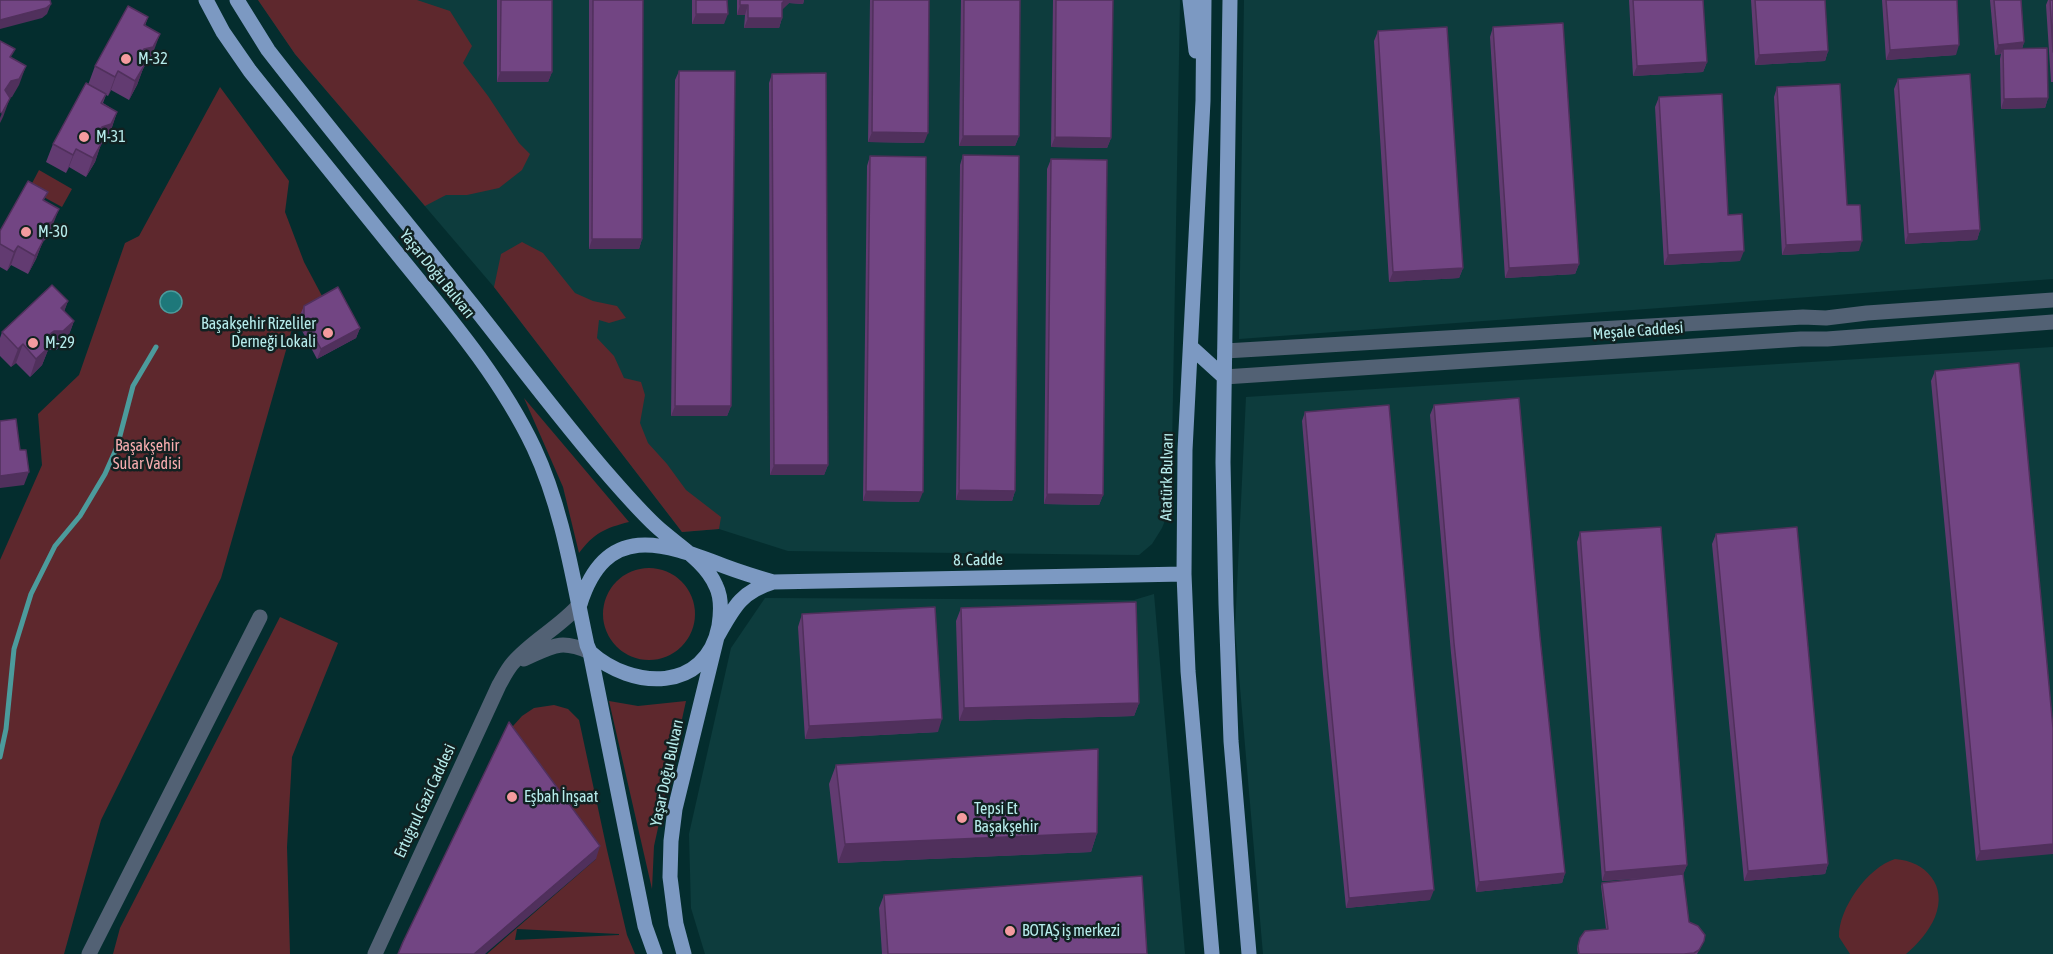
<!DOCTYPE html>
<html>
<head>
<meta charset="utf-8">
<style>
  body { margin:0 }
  canvas { display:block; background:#042d2e }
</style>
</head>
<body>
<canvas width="2053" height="954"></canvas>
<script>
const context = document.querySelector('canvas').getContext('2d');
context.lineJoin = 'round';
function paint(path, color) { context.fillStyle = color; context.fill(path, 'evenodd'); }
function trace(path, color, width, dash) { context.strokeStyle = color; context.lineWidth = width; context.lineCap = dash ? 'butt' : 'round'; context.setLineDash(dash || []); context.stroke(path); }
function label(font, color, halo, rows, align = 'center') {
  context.font = font + ' "Asap Condensed",sans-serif'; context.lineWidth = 5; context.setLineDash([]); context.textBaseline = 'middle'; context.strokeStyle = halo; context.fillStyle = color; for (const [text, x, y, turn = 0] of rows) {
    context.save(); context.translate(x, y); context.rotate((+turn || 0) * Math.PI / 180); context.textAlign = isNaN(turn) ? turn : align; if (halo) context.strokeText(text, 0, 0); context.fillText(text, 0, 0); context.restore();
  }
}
const built = new Path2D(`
  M258,0h922l-9,505 -9,23 -10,16 -13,11 -351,-4 -69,-22 -37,3 -188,-245 -199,-233z
  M1244,0h809v279l-814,60z
  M2053,347v607h-790l-28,-325 11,-232z
  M1154,594l31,360h-480l-14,-46 -2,-74 42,-186 34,-50 369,2z`);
const green = new Path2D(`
  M258,0h159l33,11 22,35 -9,17 25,33 31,47 11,11 -8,16 -23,18 -32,7h-21l-21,11 -130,-152z
  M220,87l69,94 -4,31 19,50 18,34 -28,26 -73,256 -120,242 -37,134h-64v-394l42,-95 -4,-51 41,-39 46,-132 14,-7z
  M39,170l33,19 -10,18 -33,-18z
  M522,242l21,11 32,40 18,8 24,5 9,12 -17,5 -10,-3 -2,18 17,18 10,22 17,4 4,13 -5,28 8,20 19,21 19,26 35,27 -2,12 -37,3 -188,-245 7,-33z
  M524,398l105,124c-24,6 -35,11 -50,31l-16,-66z
  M603 614a46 46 0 1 1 92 0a46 46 0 1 1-92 0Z
  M280,617l58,26 -46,114 -5,90 3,107h-177l7,-26z
  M609,701l29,5 48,-5 -32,145 -2,43z
  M554,705l14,4 11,11 28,130 20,85 8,19h-148l109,-95 -91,-124 17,-19 12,-8zM517,929l102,5v1l-104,5z
  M1895,859c31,2 53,27 40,58 -6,14 -17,27 -29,37h-56l-11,-17c-1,-28 29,-70 56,-78z`);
const water = new Path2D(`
  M160 302a11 11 0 1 1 22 0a11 11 0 1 1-22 0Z`);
const stream = new Path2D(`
  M0,757l6,-28 8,-80 17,-55 24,-48 25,-30 25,-42 12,-27 16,-61 23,-39`);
const minor = new Path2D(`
  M1225,351l578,-34 23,1 41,-5 186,-13
  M1224,377l577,-38h26l226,-17
  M524,659c29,-13 36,-20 66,-7
  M89,954l171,-337
  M375,954l124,-269c4,-7 8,-15 13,-21 19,-23 47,-36 68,-60`);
const major = new Path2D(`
  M206,0l17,32 27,39c51,64 103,128 154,191 48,59 97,117 130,186 29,62 39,132 53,197l3,7 55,274 10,28
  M237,0l31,50c66,85 135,168 202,252 47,59 92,120 142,177 14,16 28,32 43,46 20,19 50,35 61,61 6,12 5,27 3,40 -13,67 -87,64 -129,26
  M1190,0l6,51
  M1204,0l-1,101 -18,349 -1,124 4,97 24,283
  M1230,0l-7,462 3,142 5,137 18,213
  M1191,347l33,30
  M580,604c26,-82 82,-62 144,-38 16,6 32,11 49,16
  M684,954l-8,-30 -6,-47 1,-36 4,-32 42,-172c16,-28 23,-45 56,-55l411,-8`);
const wall = new Path2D(`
  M497,0h55v72l-4,10h-51z
  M589,0h54l-1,239 -3,10h-50z
  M692,0h35l-3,24h-32z
  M737,0h67l-1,4 -14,-1 -7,6v9l-3,10h-35l1,-13h-8z
  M870,0h59l-5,143 -56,-1z
  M961,0h59l-1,136 -4,10h-56z
  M1053,0h60l-2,138 -4,10 -56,-1z
  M1629,0h74l4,62 -4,10 -70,4z
  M1751,0h74l3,51 -3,10 -70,4z
  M1882,0h75l-1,55 -70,5z
  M1990,0h31l3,42 -2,7 26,49 -3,10 -44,1 -1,-50 1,-5 -6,1z
  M2048,0h5v82h-2l-5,-77z
  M148,17l-3,9 8,27 -7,12 -2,1 -7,19 -8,15 -18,-10 -3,6 -2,-1 -3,8 14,9 -6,18 -7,13 -3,1 -6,18 -9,15 -17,-10 -3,6 -20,-11 7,-18 35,-59 7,-19z
  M1493,27l86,237 -4,10 -70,4 -15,-241z
  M1378,31l85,237 -4,10 -70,4 -15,-241z
  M679,71l52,335 -4,10h-56l4,-336z
  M772,74l56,391 -4,10h-54l-1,-392z
  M1898,79l82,151 -3,10 -72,4 -11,-155z
  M1777,87l70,118 12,46 -77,4 -8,-158z
  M1659,97l69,118 12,46 -76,4 -9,-158z
  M963,155l52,336 -3,10 -56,-1 4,-335z
  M870,156l49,346 -56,-1 4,-335z
  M1051,159l52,336 -4,10 -55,-1 3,-335z
  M44,201l8,26 -7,13 -2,1 -7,18 -8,15 -17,-9 -4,6 -7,-4v-36z
  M68,301l-4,10 10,10 -7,19 -11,10h-8l-6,15 -12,12 -14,-14 -5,4 -11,-11v-18l2,-6z
  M304,306l56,22 -4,10 -39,21 -17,-32v-12z
  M1935,371l118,357 -77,133 -45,-480z
  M1434,405l106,232 25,236 -3,10 -86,9 -25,-239 -21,-238z
  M1305,412l125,488 -84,8 -23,-234 -21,-253z
  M1580,532l107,333 -4,9 6,48 15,19 -7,13h-119l-1,-5 2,-8 27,-12 -5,-43 1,-3 48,-5 -48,3 -25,-339z
  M1716,534l112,330 -3,10 -81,7 -32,-337z
  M961,608l178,95 -5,13 -175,5 -3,-100z
  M802,614l136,118 -133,7 -7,-112z
  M836,765l261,68 -6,19 -253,11 -9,-79z
  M884,895l263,59h-265l-3,-46z`);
const shadedWall = new Path2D(`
  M785,0h19l-1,4 -14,-1 -10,10 3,-10z
  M51,4l-4,10 -5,4 -42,11v-9z
  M740,5h8l-3,10h-8z
  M696,14h32l-4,10h-32z
  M748,18h34l-3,10h-35z
  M160,34l-7,19 -7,12 -8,3v-10l6,-9z
  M2024,42l-3,10 -18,-3 -2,5 -6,1 3,-10z
  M1959,45l-3,10 -70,5 4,-10z
  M1828,51l-3,10 -70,4 4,-10z
  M1707,62l-4,10 -70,4 4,-10z
  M26,66l-7,19 -7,12 -8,3 1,-10 6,-9z
  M144,66l-7,19 -8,15 6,-19z
  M118,71l-7,19 -3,6 7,-19z
  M500,72h52l-4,10h-51z
  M10,98l-7,19 -3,6v-5l2,-5z
  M2048,98l-3,10 -44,1 3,-10z
  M117,112l-6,18 -7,13 -8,2v-10l6,-8z
  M872,132l56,1 -4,10 -56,-1z
  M963,136h56l-4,10h-56z
  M1055,137l56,1 -4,10 -56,-1z
  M101,144l-6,18 -9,15 7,-19z
  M76,149l-7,18 -3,6 7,-18z
  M59,209l-7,18 -7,13 -2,1 -7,18 -8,15 7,-18 3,-23 6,-9z
  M1980,230l-3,10 -72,4 3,-10z
  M592,239h50l-3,10h-50z
  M1862,241l-3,10 -77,4 4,-10z
  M18,246l-7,19 -4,6 7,-19z
  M1744,251l-4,10 -76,4 4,-10z
  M1579,264l-4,10 -70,4 4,-10z
  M1463,268l-4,10 -70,4 4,-10z
  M68,301l-7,19v-12z
  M74,321l-7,19 -11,10h-8l-6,15 -12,12 6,-18 10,-22 8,-6z
  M360,328l-4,10 -39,21 4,-10z
  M23,344l-7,19 -5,4 7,-18z
  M675,406h56l-4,10h-56z
  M774,465h54l-4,10h-54z
  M29,472l-5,13 -24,3v-12z
  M959,490l56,1 -3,10 -56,-1z
  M866,491l57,1 -4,10 -56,-1z
  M1047,494l56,1 -4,10 -55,-1z
  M1139,703l-5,13 -175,5 5,-13z
  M942,719l-4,13 -133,7 4,-13z
  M1097,833l-6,19 -253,11 7,-19z
  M2053,844v10l-77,7 4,-10z
  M600,846l-4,13 -111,95h-11z
  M1828,864l-3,10 -81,7 4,-10z
  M1687,865l-4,10 -81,6 3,-9z
  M1565,873l-3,10 -86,9 3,-10z
  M1434,890l-4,10 -84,8 3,-10z`);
const building = new Path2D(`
  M0,0h50l1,4 -5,4 -46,12z
  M501,0h51v72h-52z
  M593,0h50l-1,239h-50z
  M696,0h31l1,14h-32z
  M740,0h45l-3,3v15h-34v-13h-8z
  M873,0h56l-1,133 -56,-1z
  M964,0h56l-1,136h-56z
  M1056,0h57l-2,138 -56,-1z
  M1633,0h70l4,62 -70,4z
  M1755,0h70l3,51 -69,4z
  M1886,0h71l2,45 -69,5z
  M1994,0h27l3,42 -26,3z
  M2050,0h3v52z
  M128,6l20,11 -4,8 16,9 -7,13 -9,2 -6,9 6,8 -9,15 -17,-10 -3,6 -20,-11z
  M1563,23l16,241 -70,4 -16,-241z
  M1447,27l16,241 -70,4 -15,-241z
  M0,41l15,8 -5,8 16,9 -7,13 -8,2 -6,9 5,8 -8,15 -2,-1z
  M2047,48l1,50 -44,1 -1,-50z
  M679,71h56l-4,335h-56z
  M826,73l2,392h-54l-2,-391z
  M1970,74l10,156 -72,4 -10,-155z
  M86,83l20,11 -5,9 16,9 -6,12 -9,3 -6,8 5,9 -8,14 -17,-9 -3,6 -20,-11z
  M1840,84l7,121h13l2,36 -76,4 -9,-158z
  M1722,94l6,121 14,-1 2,37 -76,4 -9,-158z
  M963,155l56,1 -4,335 -56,-1z
  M870,156l56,1 -3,335 -57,-1z
  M1051,159l56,1 -4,335 -56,-1z
  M28,181l20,11 -5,8 16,9 -7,13 -8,2 -6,9 5,8 -8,15 -17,-10 -4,6 -14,-8v-13z
  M52,285l16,16 -7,7 13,13 -11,10h-9l-8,6 3,10 -13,12 -13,-15 -5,5 -16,-17z
  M338,287l22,41 -39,21 -17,-31v-12z
  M2019,363l34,365v116l-73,7 -45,-480z
  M1519,398l21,239 25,236 -86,9 -25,-239 -20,-238z
  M1389,405l22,251 23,234 -85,8 -22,-234 -22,-252z
  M16,419l4,31h6l3,22 -29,4v-55z
  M1661,527l26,338 -82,7 -25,-340z
  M1797,527l31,337 -80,7 -32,-337z
  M1136,602l3,101 -175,5 -3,-100z
  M935,607l7,112 -133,7 -7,-112z
  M509,722l91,124 -126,108h-76l5,-12z
  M1098,749l-1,84 -252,11 -9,-79z
  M1683,874l6,48 9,4 7,9 -1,6 -5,9 -5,3 -10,1h-105l-1,-8 2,-8 5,-7 23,-2 -6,-46z
  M1142,876l5,78h-259l-4,-59z`);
const markers = [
  [126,59,6,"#f49b9f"],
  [84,137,6,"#f49b9f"],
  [26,232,6,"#f49b9f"],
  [328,333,6,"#f49b9f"],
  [33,343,6,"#f49b9f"],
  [512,797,6,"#f49b9f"],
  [962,818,6,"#f49b9f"],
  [1010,931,6,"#f49b9f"]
];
const poiNames = [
  ["M-32",138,59],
  ["M-31",96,137],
  ["M-30",38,232],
  ["Başakşehir Rizeliler",316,324,"right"],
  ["Derneği Lokali",316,342,"right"],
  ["M-29",45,343],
  ["Eşbah İnşaat",524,797],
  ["Tepsi Et",974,809],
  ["Başakşehir",974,827],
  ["BOTAŞ iş merkezi",1022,931]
];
const streetNames = [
  ["Yaşar Doğu Bulvarı",437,274,51],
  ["Meşale Caddesi",1638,331,-4],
  ["Atatürk Bulvarı",1167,477,-89],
  ["8. Cadde",978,560,-1],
  ["Yaşar Doğu Bulvarı",667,773,-78],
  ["Ertuğrul Gazi Caddesi",425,801,-65]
];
const parkNames = [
  ["Başakşehir",147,446],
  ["Sular Vadisi",147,464]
];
paint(built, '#0d3c3d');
paint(green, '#5e282d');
paint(water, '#1e787a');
trace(water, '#4c9b9c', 1.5);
trace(stream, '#4c9b9c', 5);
trace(minor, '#526174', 15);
trace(major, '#7c99c2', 15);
paint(wall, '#623b71');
paint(shadedWall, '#50305c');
paint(building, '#724583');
trace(building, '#50305c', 1.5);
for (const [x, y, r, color] of markers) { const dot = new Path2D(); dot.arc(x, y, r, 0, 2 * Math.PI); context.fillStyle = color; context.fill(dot); trace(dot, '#112121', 2); }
label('16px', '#b7ecec', '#112121', poiNames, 'left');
label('16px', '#b7ecec', '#112121', streetNames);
label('16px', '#f7acaf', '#112121', parkNames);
</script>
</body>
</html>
